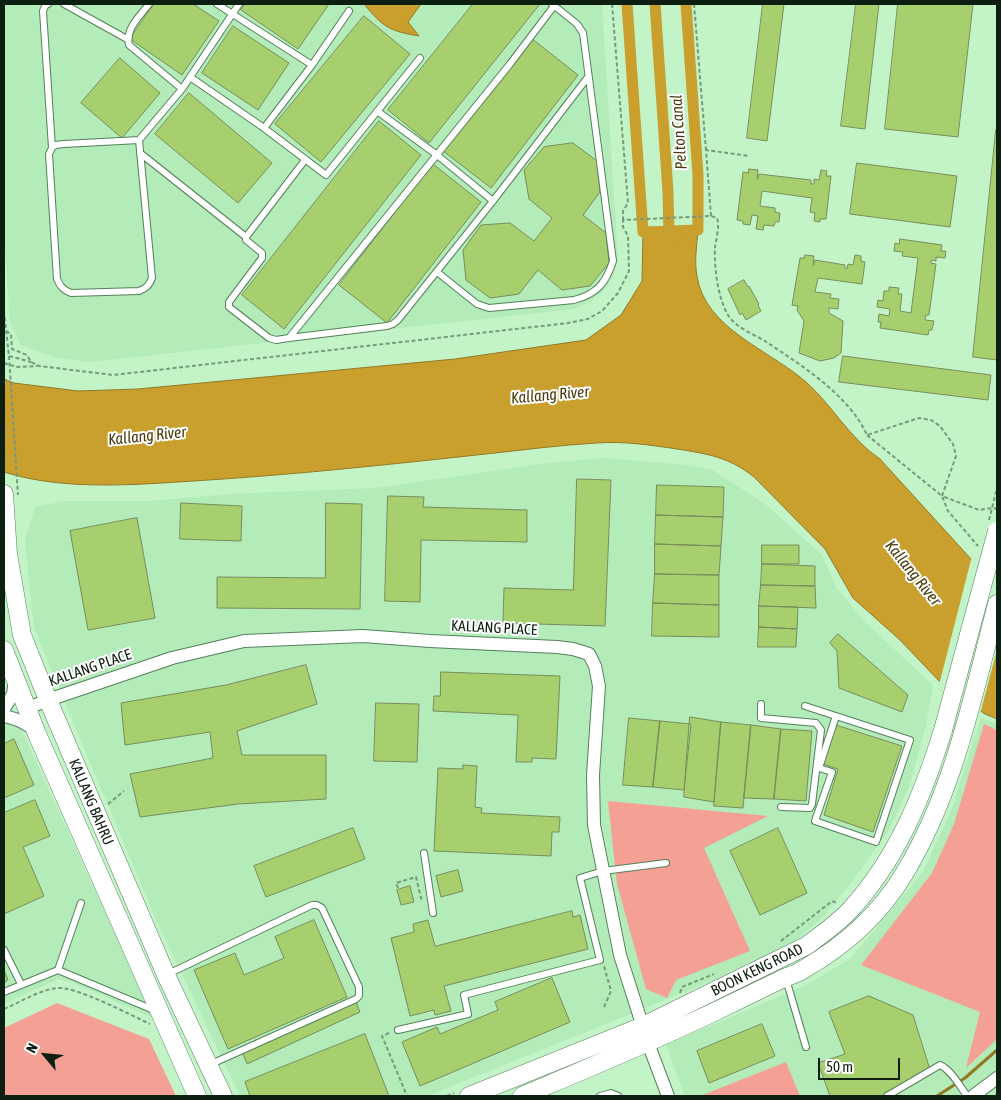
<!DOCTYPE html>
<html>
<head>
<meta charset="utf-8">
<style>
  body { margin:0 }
  #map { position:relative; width:1001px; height:1100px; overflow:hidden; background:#c3f4c8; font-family:"Asap Condensed",sans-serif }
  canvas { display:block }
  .frame { position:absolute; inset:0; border:5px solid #0d1f10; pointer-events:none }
  .north { position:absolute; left:20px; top:1030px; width:50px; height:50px; -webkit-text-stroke:4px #fff; paint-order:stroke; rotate:298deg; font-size:14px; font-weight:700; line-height:20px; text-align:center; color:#0d1f10 }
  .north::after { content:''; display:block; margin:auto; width:18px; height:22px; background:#0d1f10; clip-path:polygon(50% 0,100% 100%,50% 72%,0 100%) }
  .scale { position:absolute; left:818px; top:1058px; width:82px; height:22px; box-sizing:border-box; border:2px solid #0d1f10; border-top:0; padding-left:6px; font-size:15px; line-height:18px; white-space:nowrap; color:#0d1f10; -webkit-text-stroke:4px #fff; paint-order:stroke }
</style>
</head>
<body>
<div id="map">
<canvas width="1001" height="1100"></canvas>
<div class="frame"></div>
<div class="north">N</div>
<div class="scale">50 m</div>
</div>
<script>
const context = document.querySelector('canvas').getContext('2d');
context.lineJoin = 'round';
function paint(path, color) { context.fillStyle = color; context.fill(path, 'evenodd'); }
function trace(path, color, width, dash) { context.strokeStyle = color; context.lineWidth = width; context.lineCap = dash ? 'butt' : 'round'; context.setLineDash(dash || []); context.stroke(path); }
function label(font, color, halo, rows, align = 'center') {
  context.font = font + ' "Asap Condensed",sans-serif'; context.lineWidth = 4; context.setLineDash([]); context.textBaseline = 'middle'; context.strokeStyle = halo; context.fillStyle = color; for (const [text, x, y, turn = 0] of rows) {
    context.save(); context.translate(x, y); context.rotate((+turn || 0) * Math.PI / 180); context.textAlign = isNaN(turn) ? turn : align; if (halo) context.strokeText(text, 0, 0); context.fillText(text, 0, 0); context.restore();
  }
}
const built = new Path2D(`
  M4,4h598l16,255 -5,18 -10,14 -13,11 -16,7 -484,53 -34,-4 -35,-13 -11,-23 -6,-91z
  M602,458l75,6 34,5 54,35 57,51 14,32 29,35 68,63 -7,40 -16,60 -21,45 -38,53 -29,35 -27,23 -68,34 -300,121h-187l-84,-176 -122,-292 -9,-88 10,-33 29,-6h86l79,-7 146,-6 165,-24z
  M4,691l149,327 -79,-35 -16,-4 -54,25z
  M981,718l16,6v372h-312l-19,-51 142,-61 42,-25 73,-87 28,-61z`);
const green = new Path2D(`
  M984,724l13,6v309l-31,29 14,-56 -119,-47 71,-92 22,-49z
  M608,801l160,15 -64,32 46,103 -74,29 -9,18 -21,-9 -29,-105z
  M57,1003l92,36 27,57h-172v-68z
  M786,1062l14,34h-100z`);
const water = new Path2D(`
  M364,4h57l-13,18 11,14c-30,-5 -36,-9 -55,-32z
  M698,230c-1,15 -4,31 -1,46 8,53 73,74 109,106 27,24 44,57 74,77l91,100 26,19v141l-12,-5 -44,-31 -41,-43 -47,-42 -28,-49 -71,-72c-25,-20 -46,-23 -77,-28 -26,-4 -54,-8 -80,-6 -37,2 -74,7 -111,11 -92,10 -185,20 -277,26 -65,4 -143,12 -205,-8v-93l10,4 64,8 60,-2 317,-30 131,-19 35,-25 21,-34 1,-49z`);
const pier = new Path2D(`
  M972,556l25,19v75l-17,64 -41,-29z`);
const stream = new Path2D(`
  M937,1096l28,-18 32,-28`);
const canal = new Path2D(`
  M627,4l16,228 55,-2v-55l-12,-171
  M655,4l13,188 1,45`);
const building = new Path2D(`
  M154,4h39l26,17 -37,54 -52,-36z
  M245,4h84l-31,45 -57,-39z
  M473,4h67l-111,139 -41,-33z
  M763,4h21l-17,137 -20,-3z
  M856,4h23l-14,125 -24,-3z
  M898,4h75l-15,133 -73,-8z
  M364,16l46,38 -89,108 -46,-38z
  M233,26l56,37 -31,47 -56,-37z
  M531,38l47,37 -87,113 -48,-37z
  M120,58l40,35 -38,45 -41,-35z
  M189,93l83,70 -34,40 -83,-69z
  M379,121l42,34 -137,174 -42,-34z
  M996,130l1,1v229l-24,-3z
  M573,143l24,18 3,31 -17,23 23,18 3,30 -19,23 -28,4 -24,-20 -19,24 -29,4 -24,-18 -3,-30 18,-25 29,-2 24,18 18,-23 -23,-19 -5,-29 20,-23z
  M857,163l100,13 -7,51 -100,-13z
  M433,164l48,38 -94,121 -48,-38z
  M749,169l9,1 -1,9h1l1,-5 52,6v4h3v-5l5,1 2,-10 6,1 -1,5h5l-5,43h-6v3l-6,-1 1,-8 -5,-1 2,-14 -50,-7 -2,15 15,2v4l5,1 -1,9h-4l-1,4 -10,-1 -1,5 -7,-1 2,-13 -6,-1 -2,10 -7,-1v-3l-6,-1 6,-48 5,1z
  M900,239l42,6 -1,6h5l-1,7 -9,-1v4l-5,-1v3l5,1 -7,51h-3l-1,5 9,1 -2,9h-3l-1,5 -48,-7 1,-6h-3l1,-8 10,2 1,-7 -13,-2 1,-7 5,1 1,-10h5v-4l10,1 -1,6h4l-2,17 11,2 7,-55 -16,-2 1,-4 -9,-1 1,-8 4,1z
  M805,255l9,1 -1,9h1l1,-5 30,5v3l2,1 1,-5 5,1 2,-10 6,1v5l4,1 -3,22 -44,-6 -3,14 16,2 -1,4 9,1 -1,10 -9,-1v5l14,8 -2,32 -7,5 -14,3 -21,-8 5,-32 -7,-11 1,-4 -6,-1 8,-47h4z
  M744,280l4,7 1,-1 10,18 -1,1 3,6 -15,9 -4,-7 -2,2 -12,-26z
  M843,356l148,19 -3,25 -149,-18z
  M577,479l34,1 -6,146 -102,-3 1,-35 69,2z
  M657,485l67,2 -1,30 -67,-2z
  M388,496l36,1 -1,10 104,3v32l-106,-2 -1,62 -35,-1z
  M181,503l61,3 -1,35 -61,-2z
  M326,503l36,1 -2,105 -143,-1v-31l108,1z
  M656,515l67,2 -2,29 -66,-2z
  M137,518l18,100 -67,12 -18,-99z
  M655,544l66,2 -2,29 -64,-1z
  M762,545h37v19h-37z
  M762,564l53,2v20l-54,-1z
  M655,574l64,1v30l-66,-2z
  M761,585l54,1 1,22 -57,-2z
  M653,603l66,2v32l-67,-1z
  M759,606l39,1 -1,22 -38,-2z
  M759,627l38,2 -1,18h-38z
  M838,634l70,61 -6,17 -63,-24 -2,-37 -7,-8z
  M306,665l11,39 -80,27 5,24h84v44l-88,5 -98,13 -10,-43 83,-16 -3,-26 -85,13 -4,-42 105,-18z
  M441,672l119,4 -4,83 -24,-1v4h-16l2,-47 -85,-4 1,-15h6z
  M376,703l43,1 -2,58 -43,-1z
  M690,717l31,5 -7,80 -30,-5z
  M629,718l31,3 -7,66 -30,-2z
  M660,721l31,3 -7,66 -31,-3z
  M721,722l30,3 -8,83 -29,-2z
  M751,725l30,4 -7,70 -30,-1z
  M836,725l66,21 -29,86 -49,-17 14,-46 -15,-5z
  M781,729l31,2 -6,70 -32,-2z
  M14,739l20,46 -30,13v-54z
  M463,765l14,1 -2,41 7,1 -1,5 79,4 -1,15h-7l-1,24 -117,-5 4,-83 25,1z
  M35,800l15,36 -27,11 21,49 -40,18v-101z
  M353,828l12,31 -99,38 -12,-31z
  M778,828l29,65 -47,22 -30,-64z
  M458,870l5,21 -22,6 -5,-21z
  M410,886l4,16 -13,3 -4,-15z
  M572,911l1,6 7,-2 8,34 -144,37 7,25 -16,4 -1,-5 -24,6 -19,-78 23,-6 -1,-8 15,-4 7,26z
  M314,920l33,77 -119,52 -34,-79 41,-17 9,22 40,-17 -9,-21z
  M4,970l4,10 -4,3z
  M552,978l18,44 -150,64 -18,-44 35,-15 3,7 58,-24 -3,-8z
  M869,996l44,19 18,58 -39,23h-62l-12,-33 27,-9 -16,-42z
  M356,1002l4,10 -113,52 -4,-10z
  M762,1024l13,32 -66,27 -12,-32z
  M365,1034l24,62h-139l-5,-14z`);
const path = new Path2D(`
  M612,4l16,199 -5,8v9
  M694,4l12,146
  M711,216l-5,-66 43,6
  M4,311l5,45 22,6
  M6,331l5,3 1,15 15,6 4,7 8,4 74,9 455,-52 20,-4 14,-8 16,-18 11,-22 -1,-35 -5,-9v-7l88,-4 6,2c3,9 -1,21 -2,30 -1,20 3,50 13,67 7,12 25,19 37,26 36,24 84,54 102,94l52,-17 12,2 9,6 13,18 3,12 -14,40 37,14 13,-2 5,1
  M4,363l13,4 20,-1
  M867,435l75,61 6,15 30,35
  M989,520l8,-32
  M108,804l16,-13
  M398,888l-2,-5 20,-6 6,25
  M781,941l51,-40 5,2
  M680,993l2,-6 32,-13
  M604,1007l7,-16 -7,-25
  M4,1009c17,-7 35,-19 53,-21 18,-2 74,27 93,36
  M389,1033l-7,3 25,60
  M447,1096l7,-3
  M995,1096l2,-2`);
const lane = new Path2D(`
  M48,4h-2l-3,7 9,137 -3,6 8,125c3,7 6,11 14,14l68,-2c7,-3 10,-5 13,-13l-13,-138 43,-51 57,-85
  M64,4l63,35
  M149,4c-9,12 -24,25 -20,41l53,44
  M217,4l95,61
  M190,77l74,51 62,47 94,-117
  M377,111l60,44 56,46
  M264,128l48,-63 37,-54
  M52,148l3,-3 9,-1 75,-4
  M140,153l106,84v3l16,13v5l-33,44v5l40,31 7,2 13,-2 98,-12 6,-2 5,-4 95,-119 95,-124
  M246,237l59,-77
  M437,272l40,32 12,4 85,-8c23,-6 32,-17 39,-39l-30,-228 -6,-9 -25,-20
  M289,338l221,-274 44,-58
  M761,704v14l55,5 5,7 -9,74 -2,4 -29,-1
  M805,706l105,34 -34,102 -61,-21 17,-49 -13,-4 17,-52
  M424,853l9,60
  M4,950l17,34
  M58,970l98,41
  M58,970l23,-67
  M168,974l144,-69h5l5,3 37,79v9l-3,3 -147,66
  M786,979l20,68
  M4,992l54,-22
  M398,1030l70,-16 -4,-19 136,-35 -20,-82 23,-7 63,-8
  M600,1096l11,-3 7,3
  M887,1096l53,-31c11,5 20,21 27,31`);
const street = new Path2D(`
  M28,708l20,-8 124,-42 72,-17 119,-5 67,5 127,6 16,2 16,5 6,12 4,20 -6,89 1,50 26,130 28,88 20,53
  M4,709l9,-15 2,-15
  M4,716c13,3 22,6 32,16
  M973,1096l24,-18`);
const secondary = new Path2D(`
  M4,494l4,60 14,81 26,65 118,275 57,121
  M4,650l33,84 160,362
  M469,1096l174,-70 163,-80c15,-11 31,-22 44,-36 47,-51 73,-115 93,-180
  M522,1096c64,-27 127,-53 190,-83 23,-11 45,-22 68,-33 8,-4 17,-6 24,-11 40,-23 76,-55 100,-95 50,-82 69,-179 93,-270`);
const pathBridge = new Path2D(`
  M9,356l9,139`);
const secondaryBridge = new Path2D(`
  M943,730l54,-199`);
const streetNames = [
  ["KALLANG PLACE",494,628,3],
  ["KALLANG PLACE",90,668,-19],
  ["KALLANG BAHRU",91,802,67],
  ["BOON KENG ROAD",757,970,-26]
];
const waterNames = [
  ["Pelton Canal",679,132,-94],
  ["Kallang River",550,395,-5],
  ["Kallang River",147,436,-6],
  ["Kallang River",913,573,51]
];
paint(built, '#b3ebb9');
paint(green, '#f4a095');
paint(water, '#c9a02e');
trace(water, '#917925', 1);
paint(pier, '#c3f4c8');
trace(stream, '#917925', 3);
trace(canal, '#c9a02e', 11);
paint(building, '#a7cf6e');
trace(building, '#788e5b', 1);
trace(lane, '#54815a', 8);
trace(street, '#54815a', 14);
trace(secondary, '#54815a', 19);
trace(path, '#769a7b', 2, [4, 2.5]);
trace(lane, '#fff', 6);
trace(street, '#fff', 12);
trace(secondary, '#fff', 18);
trace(secondaryBridge, '#54815a', 19, []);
trace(pathBridge, '#769a7b', 2, [4, 2.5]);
trace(secondaryBridge, '#fff', 18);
label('15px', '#0d1f10', '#fff', streetNames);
label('italic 16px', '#493809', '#fff', waterNames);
</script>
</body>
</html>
